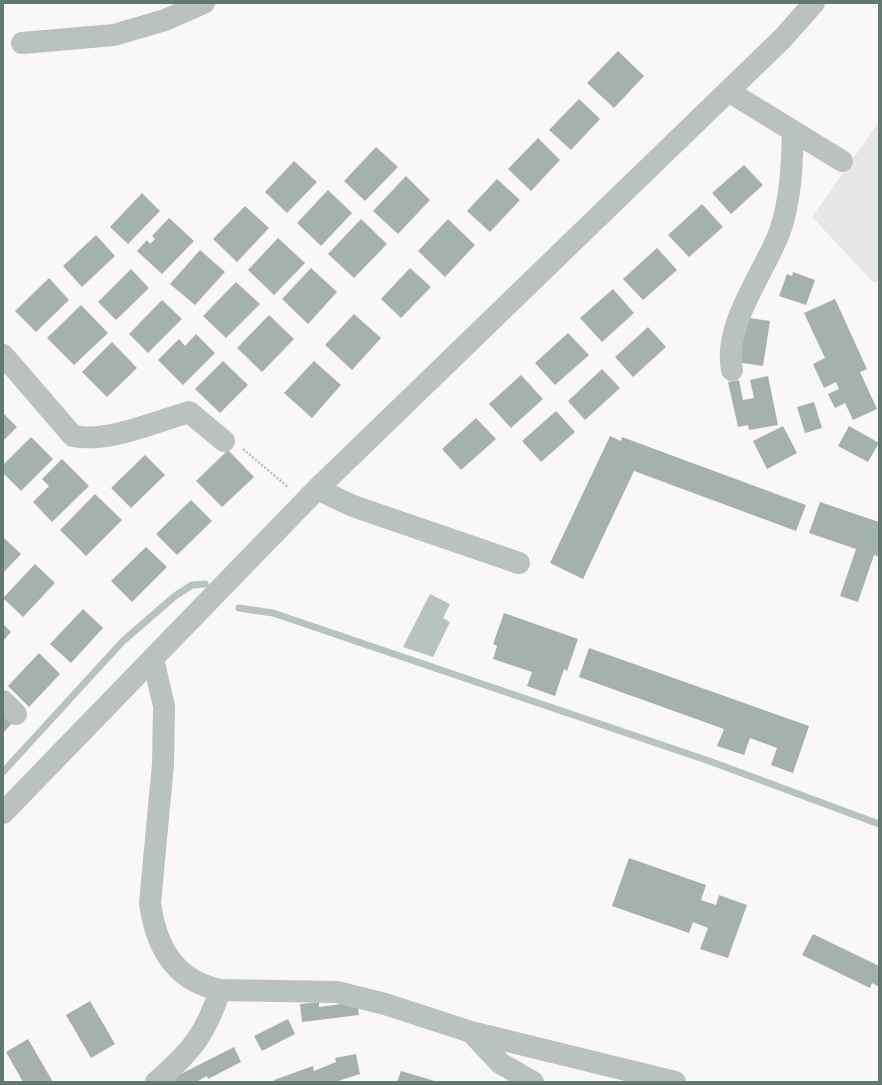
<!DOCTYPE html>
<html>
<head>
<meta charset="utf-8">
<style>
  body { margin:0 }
  #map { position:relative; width:882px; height:1085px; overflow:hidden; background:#f9f7f7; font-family:Overpass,sans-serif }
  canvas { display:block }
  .frame { position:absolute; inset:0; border:4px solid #627873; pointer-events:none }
</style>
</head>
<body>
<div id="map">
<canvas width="882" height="1085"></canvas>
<div class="frame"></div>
</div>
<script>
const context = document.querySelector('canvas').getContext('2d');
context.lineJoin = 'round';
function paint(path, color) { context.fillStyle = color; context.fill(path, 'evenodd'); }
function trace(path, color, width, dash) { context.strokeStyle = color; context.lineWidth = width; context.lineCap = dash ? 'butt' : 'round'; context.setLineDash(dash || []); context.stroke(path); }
const built = new Path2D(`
  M879,122v161l-7,-2 -60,-64z`);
const water = new Path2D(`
  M430,594l20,10 -7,14 7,4 -17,35 -30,-10z`);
const stream = new Path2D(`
  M239,608l34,5 439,149 167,62
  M3,772l120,-131 52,-45 17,-11 13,-1`);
const building = new Path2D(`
  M618,51l26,25 -30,32 -27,-25z
  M579,99l21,20 -29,31 -22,-20z
  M538,138l22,22 -29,31 -23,-22z
  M376,147l22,20 -33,34 -21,-20z
  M294,161l23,21 -30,31 -22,-21z
  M744,165l19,20 -32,29 -19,-21z
  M406,176l24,24 -32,34 -25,-23z
  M497,179l23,21 -30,32 -23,-21z
  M328,190l24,23 -31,33 -24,-23z
  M142,193l18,18 -32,33 -18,-17z
  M702,204l21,23 -34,30 -21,-22z
  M245,206l24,22 -32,34 -24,-23z
  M169,218l25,23 -32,33 -25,-23 10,-11 3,4 5,-5 -3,-3z
  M361,219l26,25 -33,34 -26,-24z
  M448,219l27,26 -30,32 -27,-26z
  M96,235l19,21 -33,31 -19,-21z
  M278,238l27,25 -31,32 -26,-25z
  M657,248l20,22 -34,30 -20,-21z
  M200,250l25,22 -30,33 -25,-21z
  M311,268l26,24 -29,32 -26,-25z
  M410,268l21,19 -30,31 -20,-19z
  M131,269l18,19 -33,32 -18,-18z
  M793,272l22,8 -9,25 -27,-9 8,-22 5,2z
  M49,278l20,22 -33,32 -21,-21z
  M236,282l24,22 -34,34 -23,-22z
  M613,289l21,24 -32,29 -22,-24z
  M835,299l32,70 -7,3 17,37 -24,11 -8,-17 -10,5 -7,-14 11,-5 -3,-7 -12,6 -11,-24 12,-6 -21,-45z
  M162,300l20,19 -34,34 -19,-19z
  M81,305l27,28 -34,32 -27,-27z
  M354,314l27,24 -29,32 -27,-25z
  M269,315l25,24 -32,33 -25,-24z
  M743,317l27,4 -7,45 -27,-4z
  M648,327l18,20 -33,30 -18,-20z
  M568,333l21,22 -34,30 -20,-22z
  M196,334l19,19 -32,32 -25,-25 21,-21 6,7z
  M112,342l25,26 -30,29 -25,-25z
  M223,361l25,24 -28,28 -25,-24z
  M314,361l27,24 -29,33 -28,-25z
  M602,369l18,19 -35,32 -17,-19z
  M521,375l22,24 -32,29 -22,-24z
  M768,376l10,49 -29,5 -1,-5 -10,2 -10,-45 11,-2 4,20 11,-2 -4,-18z
  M814,402l8,26 -17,5 -8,-26z
  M556,411l19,21 -34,30 -19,-21z
  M3,413l14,14 -14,14z
  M476,418l20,21 -35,31 -19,-21z
  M783,426l14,27 -30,16 -14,-28z
  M849,426l30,17 -11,19 -30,-16z
  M610,436l11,5 1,-4 184,68 -10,26 -162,-60 -51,108 -33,-16z
  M31,437l22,22 -32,32 -18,-18v-8z
  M228,450l26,27 -32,30 -26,-26z
  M145,455l20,20 -34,33 -20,-20z
  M62,459l27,27 -37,36 -19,-20 16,-16 -7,-7z
  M95,494l27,26 -36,36 -26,-26z
  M191,500l21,21 -35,34 -21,-21z
  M820,502l59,20v35l-5,-2 -16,47 -18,-6 16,-47 -47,-16z
  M3,537l18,17 -18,19z
  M146,547l21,20 -35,35 -21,-21z
  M35,564l20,19 -32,34 -20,-19z
  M83,609l20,19 -32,35 -21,-19z
  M504,613l74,26 -11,32 -3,-2 -9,27 -28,-10 5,-14 -39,-13 4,-13 -4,-2z
  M3,624l8,8 -8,9z
  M589,648l220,78 -16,47 -22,-8 6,-17 -27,-10 -6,17 -27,-9 7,-17 -145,-52z
  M39,653l21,21 -31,33 -21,-21z
  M3,709l12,11 -12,13z
  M629,858l77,27 -5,15 15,5 3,-10 28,10 -19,53 -28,-9 8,-21 -15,-6 -4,11 -77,-27z
  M813,934l66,32v21l-7,-4 -2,5 -68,-33z
  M90,1001l25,43 -24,14 -25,-43z
  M319,1002v5l38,-5 2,13 -57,7 -2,-18z
  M288,1019l7,15 -33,17 -8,-15z
  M28,1039l25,43h-30l-17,-30z
  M234,1047l7,15 -33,17 -1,-3 -11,6h-21l-2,-4z
  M356,1054l4,20 -25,8h-60l-1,-2 39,-14 1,5 22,-9 -1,-4z
  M401,1071l37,11h-41z`);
const path = new Path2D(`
  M243,449l45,38`);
const minor = new Path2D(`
  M22,43l92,-8 51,-15 39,-17
  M728,91l114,70
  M3,355l70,81c34,7 82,-14 116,-24l35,29
  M732,370c-9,-46 32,-96 48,-139 11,-32 12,-66 13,-100
  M317,489l36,17 166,57
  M153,659l11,47 -1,58 -13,139c6,44 25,78 70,87l117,2 48,12 86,28 204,50
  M3,701l13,13
  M3,813l314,-324 465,-450 32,-36
  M471,1032l29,31 33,19
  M156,1082c35,-30 50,-48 64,-92`);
paint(built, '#e7e7e7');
paint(water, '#b6c4bd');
trace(stream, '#b6c4bd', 7);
paint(building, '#a4b1ae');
trace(path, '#b7bdbc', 2.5, [2, 2]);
trace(minor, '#bac2c0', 22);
</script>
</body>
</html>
